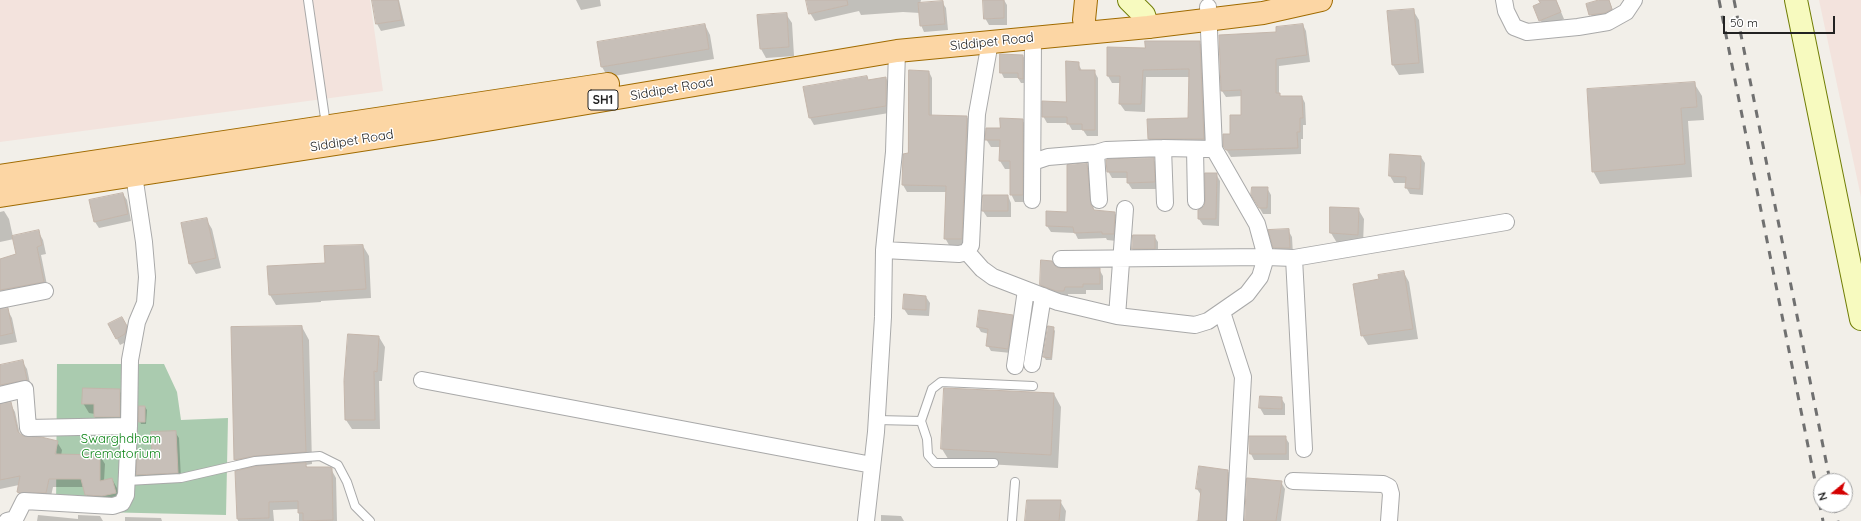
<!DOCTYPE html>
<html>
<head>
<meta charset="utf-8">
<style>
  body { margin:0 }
  #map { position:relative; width:1861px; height:521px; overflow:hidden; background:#f2efe9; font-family:Quicksand,sans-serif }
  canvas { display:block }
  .north { position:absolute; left:1813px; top:473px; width:40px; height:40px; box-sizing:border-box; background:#fff; border:1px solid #a7a7a7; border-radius:50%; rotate:252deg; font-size:11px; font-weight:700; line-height:16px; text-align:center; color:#222 }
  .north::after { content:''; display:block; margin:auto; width:14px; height:18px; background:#d40000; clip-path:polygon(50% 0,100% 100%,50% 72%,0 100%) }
  .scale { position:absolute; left:1723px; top:16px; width:112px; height:18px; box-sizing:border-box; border:2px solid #222; border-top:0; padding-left:5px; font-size:12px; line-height:14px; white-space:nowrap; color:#222; -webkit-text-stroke:3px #fff; paint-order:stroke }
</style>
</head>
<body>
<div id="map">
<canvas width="1861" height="521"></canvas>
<div class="north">N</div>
<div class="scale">50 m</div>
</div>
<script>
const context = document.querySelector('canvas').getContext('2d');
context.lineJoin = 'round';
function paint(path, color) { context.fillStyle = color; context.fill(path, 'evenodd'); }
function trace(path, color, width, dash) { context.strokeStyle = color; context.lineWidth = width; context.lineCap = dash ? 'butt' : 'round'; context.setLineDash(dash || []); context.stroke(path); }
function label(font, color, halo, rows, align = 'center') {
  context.font = font + ' Quicksand,sans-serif'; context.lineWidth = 3; context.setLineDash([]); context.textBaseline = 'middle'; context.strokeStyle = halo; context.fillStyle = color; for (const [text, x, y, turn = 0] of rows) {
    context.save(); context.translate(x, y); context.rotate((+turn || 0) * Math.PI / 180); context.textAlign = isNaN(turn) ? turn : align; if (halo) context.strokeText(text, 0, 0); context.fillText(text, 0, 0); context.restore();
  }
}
const military = new Path2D(`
  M0,0h370l13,91 -383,51z
  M1819,0h42v197z`);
const cemetery = new Path2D(`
  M57,364h107l13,28 4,28 47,-2 -2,97 -170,-4z`);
const shadow = new Path2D(`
  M373,0h26l6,26 -24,5 -4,-7z
  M576,0h24l1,6 -20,4z
  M807,0h114l-1,4 22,-2 4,6 2,22 -24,2 -3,-7 -1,-12 -17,-1 -42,3 -2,-4 -44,10 -5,-8z
  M984,0h20l3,5v20h-18l-4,-7z
  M1540,0h16l8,19 -20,8 -10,-20 7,-3z
  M1603,0h6l6,16 -21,6 -7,-17z
  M1413,10l6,10 5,53 -25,2 -6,-10 -5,-53z
  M786,14l6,9 2,33 -28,2 -5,-9z
  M705,25l5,10 4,24 -106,18 -6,-10 -4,-24z
  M1303,25l3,6 4,31 -31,4v28l2,3h21l3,6 1,22h-3v14h-2v15l-70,3 -7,-11 18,-30v-20l-16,1 -4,-6 55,-59z
  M1199,42l5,7 4,98 -55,-1 -4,-7 40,-20 1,-42h-44l-1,35 -20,-1 -5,-7v-21h-8l-4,-7 38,-27z
  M1023,56l3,5v22h-5l-3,-5h-14l-3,-6z
  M1078,63l4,8h12l4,7v58h-11l-4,-6h-11l-4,-7h-21l-4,-7 24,-13z
  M929,72l3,6v38l35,1 4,6 -6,122h-16l-4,-7 2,-46h-40l-4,-7 1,-30 5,-1z
  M886,78l4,7 -1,28 -75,12 -4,-7 -6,-31z
  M1694,83l8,13 2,24 -16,1 4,56 -92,7 -7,-13z
  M1022,120l5,7 -1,75h-11l-4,-8v-25h-6l-5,-8 1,-14h-10l-5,-8 15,-10z
  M1391,155l30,2 4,6 -2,32 -13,-1 -4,-7 1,-4h-13l-4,-7z
  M1153,159l4,6 1,24h-26l-4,-6v-5h-16l-4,-7z
  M1087,164l3,7 4,40 21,2 3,6 -1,22 -10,-1 -1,-2 -28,1 -3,-6 -24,-1 -4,-6 21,-13z
  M1216,174l4,7 -1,45 -16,-1 -4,-6z
  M1267,188l4,7v19h-8l-11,-19z
  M123,194l4,6 4,21 -32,7 -4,-6z
  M1008,196l3,7v14h-24l-4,-6z
  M1331,208l27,1 6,10 -1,25 -26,-1 -6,-10z
  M4,211l5,8 4,18 25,-6 5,9 3,14 -5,1 7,35 -48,11v-42l17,-4 -3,-16 -14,3v-30z
  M206,219l6,10 9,39 -25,6 -6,-10z
  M1288,230l4,7 1,18 -15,-1 -4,-7z
  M1154,236l4,6v13h-22l-3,-6z
  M363,246l6,10 2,42 -50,3v1l-45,3 -6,-10 -2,-28 58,-3z
  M1055,268l44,1 4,7v14h-17v4h-18v4l-24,-7 -3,-7z
  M1404,273l5,9 9,57 -50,6 -6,-10z
  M926,297l4,6 -1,13 -21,-1 -4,-6z
  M7,309l5,9 5,24 -17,3v-35z
  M1012,316l3,5 -4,32 -20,-2 -3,-5 1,-12 -8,-2 -3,-5z
  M125,325l5,9 -2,7 -8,4 -3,-6z
  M302,327l7,13 3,124 -6,1 2,3 23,1 5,9 1,43h-38v-12l-26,1 1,11h-36l-2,-49 6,-1 -7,-11 -3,-132z
  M1053,328l2,3 -3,29h-6l-2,-3z
  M379,337l6,10 -3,34h-3l1,48h-28l-6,-9z
  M22,361l5,8 4,19 -31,8v-30z
  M119,390l6,10v26l-25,1 -5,-10v-3l-6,-1 -6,-10z
  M1054,394l7,13 -3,61 -108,-6 -8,-13z
  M1281,398l4,6v11h-21l-4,-7z
  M10,403l5,9 5,23 3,2 34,5 5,8 -1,6h39l5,8 -1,17 8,-2 5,9 3,13 -30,2 -6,-16h-31l-3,14 -28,-1 -4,-8 1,-7 -19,4v-84z
  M145,407l2,3 -1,14h-5l-1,-3z
  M175,432l4,6 2,41 -40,2 -4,-6z
  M1285,437l4,6v17h-35l-3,-6z
  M1228,471l4,7 -3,43h-34l4,-1 2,-25 -4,-6z
  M1281,482l4,7 -4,32h-36z
  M1060,501l6,10 -1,10h-38z
  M38,515l40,4v-4l22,1 3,5h-66z
  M881,515l20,1 3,5h-23z
  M125,517l36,1 1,3h-37z`);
const building = new Path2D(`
  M372,0h26l4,20 -26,4z
  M806,0h41l1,5 -39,9z
  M983,0h21v18l-20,1z
  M1539,0h17l5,12 -22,9 -6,-15 7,-3z
  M1599,0h10l3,9 -7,4 -16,2 -3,-11z
  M943,1l2,23 -25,2 -2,-23z
  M1414,9l5,54 -27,2 -5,-54z
  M787,13l2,34 -29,2 -3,-34z
  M705,24l4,25 -108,18 -4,-25z
  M1303,24l4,31 -31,4v34h4v3h22l1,22h-3v14h-3l1,16 -72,2 -3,-4v-12h7v-19h11v-25l-20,1 -2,-56 57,-3v-5z
  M1145,41h55l4,98h-56l-1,-20 41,-1 1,-49 -46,1 -2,34h-22l1,-28h-13v-29l38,1z
  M1000,54l23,1v24l-5,-1v-5h-18z
  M1066,61l13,1v8h16v60h-13v-6h-15v-7h-25v-16l24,1z
  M909,70l20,1v44l38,1 -5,123h-18l2,-53 -44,-1 1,-31 5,-1z
  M867,76l1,4 18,-3v29l-77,12 -6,-31z
  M1695,82l2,25 -16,1 4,56 -93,8 -5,-83z
  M1000,118l23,1v76h-13v-34h-11l1,-21h-15l1,-12h14z
  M1390,154l31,2 -1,33 -15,-1 1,-11 -17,-1z
  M1154,158l1,24 -28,1v-11h-20l-1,-12 2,-1z
  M1087,163l4,42 3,5 21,2 -1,22h-12v-2l-28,1 -1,-6 -27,-1v-15l21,1v-47z
  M1205,173h12l-1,46h-18v-9l6,-4 1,-5z
  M1252,187h16l-1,21h-8l-8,-13z
  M123,193l5,21 -34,8 -5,-22z
  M983,195h25v16h-26z
  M1330,207l29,1 -1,27 -28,-2z
  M207,218l9,40 -27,6 -8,-41z
  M1289,229l1,19h-17l-5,-18z
  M39,230l3,15 -5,2 7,35 -44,8v-31l16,-5 -4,-18z
  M1133,235h22v14h-23z
  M363,245l3,44 -97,6 -2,-29 58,-3 -1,-17z
  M1041,260l11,1 4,6 5,1h39v16h-17v3h-18l-1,4h-8l-16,-6z
  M1404,271l9,58 -52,7 -8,-52 26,-5 -1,-4z
  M904,294l22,2v14l-23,-1z
  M8,308l5,25 -13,3v-27z
  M979,310l34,5 -5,34 -22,-3 2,-17 -11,-2z
  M122,317l5,9 -2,8 -9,5 -8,-15z
  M302,326l4,126 -52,4 -20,4 -3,-133z
  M1048,326l6,1 -3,31 -8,-1z
  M348,334l31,2 -2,36 -3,-1 1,49h-30l-1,-39z
  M23,360l4,20 -27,5v-20z
  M83,388l37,1v28h-26v-13h-12z
  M944,388l110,5 -3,62 -110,-6z
  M1260,396l22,1v12l-23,-1z
  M11,402l7,30 5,4 18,1 17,4 -3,13 45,1v26l12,-3 4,15 -14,3 -17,-1 -4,-16h-32l-3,14h-26l-3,-1 3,-16 -20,4v-76z
  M139,406h6v16h-6z
  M176,431l2,42 -42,2 1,-21h15l-1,-22z
  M1249,436h37v18h-36z
  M306,463v4h23l3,1 1,52 -30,1v-8h-5v-12l-29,1v16l-32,1 -2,-48 21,-5z
  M1199,466l29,4 -2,51h-28l3,-32h-5z
  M1247,478l35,3 -6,40h-31z
  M1027,500h34l-2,21h-34z`);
const lane = new Path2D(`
  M308,0l18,125
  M877,420l44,1 6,18 1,16 7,8h59
  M921,421l11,-32 9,-7 92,4
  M127,481l54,-3 74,-17 65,-5 18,9 9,17 8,24 15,15
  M1012,521l3,-39`);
const street = new Path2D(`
  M1504,0l2,11 8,16 13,5 51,-5 30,-5 18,-10 8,-12
  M1163,148l2,55
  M1195,149l1,52
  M1096,153l3,47
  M1033,162l15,-5 48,-4 10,-3 57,-2 51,1
  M1032,200l1,-162
  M884,250l75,4 8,-2 4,-7 6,-131 13,-72
  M967,252l15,17 11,8 65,25 59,14 78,9 13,-4 39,-27 13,-17 6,-20 -9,-33 -43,-75 -6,-142
  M1294,258l10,191
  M1061,259l205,-2 28,1 212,-36
  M0,300l45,-9
  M1222,312l21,65 -8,144
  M1117,316l8,-107
  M1032,364l11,-68
  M1015,366l11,-76
  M422,380l450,85
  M0,395l25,-6 3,39 101,-2 -3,69 -4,8 -9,3 -89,-5 -9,18 -8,2
  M129,426l1,-66 7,-38 8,-19 2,-26 -3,-35 -10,-67
  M1293,481l90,3 6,3 2,7 -2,27
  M866,521l10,-89 7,-115 1,-67 10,-98 3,-101`);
const secondary = new Path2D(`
  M1129,0l15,15 4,12
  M1796,0l65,319`);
const primary = new Path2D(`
  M1084,20l2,-20
  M0,176l608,-92
  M0,196l433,-67 464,-78 251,-24 115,-14 58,-13`);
const rail = new Path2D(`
  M1719,0l104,521
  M1734,0l96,481
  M1834,505l4,16`);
const shields = [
  [603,100,30]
];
const shieldNames = [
  ["SH1",603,100]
];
const streetNames = [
  ["Siddipet Road",992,42,-6],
  ["Siddipet Road",672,89,-10],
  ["Siddipet Road",352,141,-9]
];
const parkNames = [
  ["Swarghdham",121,439],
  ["Crematorium",121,454]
];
paint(military, '#f3e3dd');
paint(cemetery, '#aacbaf');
paint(shadow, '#0003');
paint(building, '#c7bfb8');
trace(building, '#c4b6ab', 1);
trace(lane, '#a9a9a9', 10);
trace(street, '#a9a9a9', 18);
trace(secondary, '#707d05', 24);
trace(primary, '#a06b00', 24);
trace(lane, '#fff', 8);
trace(street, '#fff', 16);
trace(secondary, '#f7fabf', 22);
trace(primary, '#fcd6a4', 22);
trace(rail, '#707070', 3, [8, 8]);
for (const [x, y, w] of shields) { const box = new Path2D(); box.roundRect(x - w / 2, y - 10, w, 20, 3); context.fillStyle = '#fff'; context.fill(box); trace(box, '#222', 1); }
label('bold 12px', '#222', null, shieldNames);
label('13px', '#222', '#fff', streetNames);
label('13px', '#0c8416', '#fff', parkNames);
</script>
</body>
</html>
